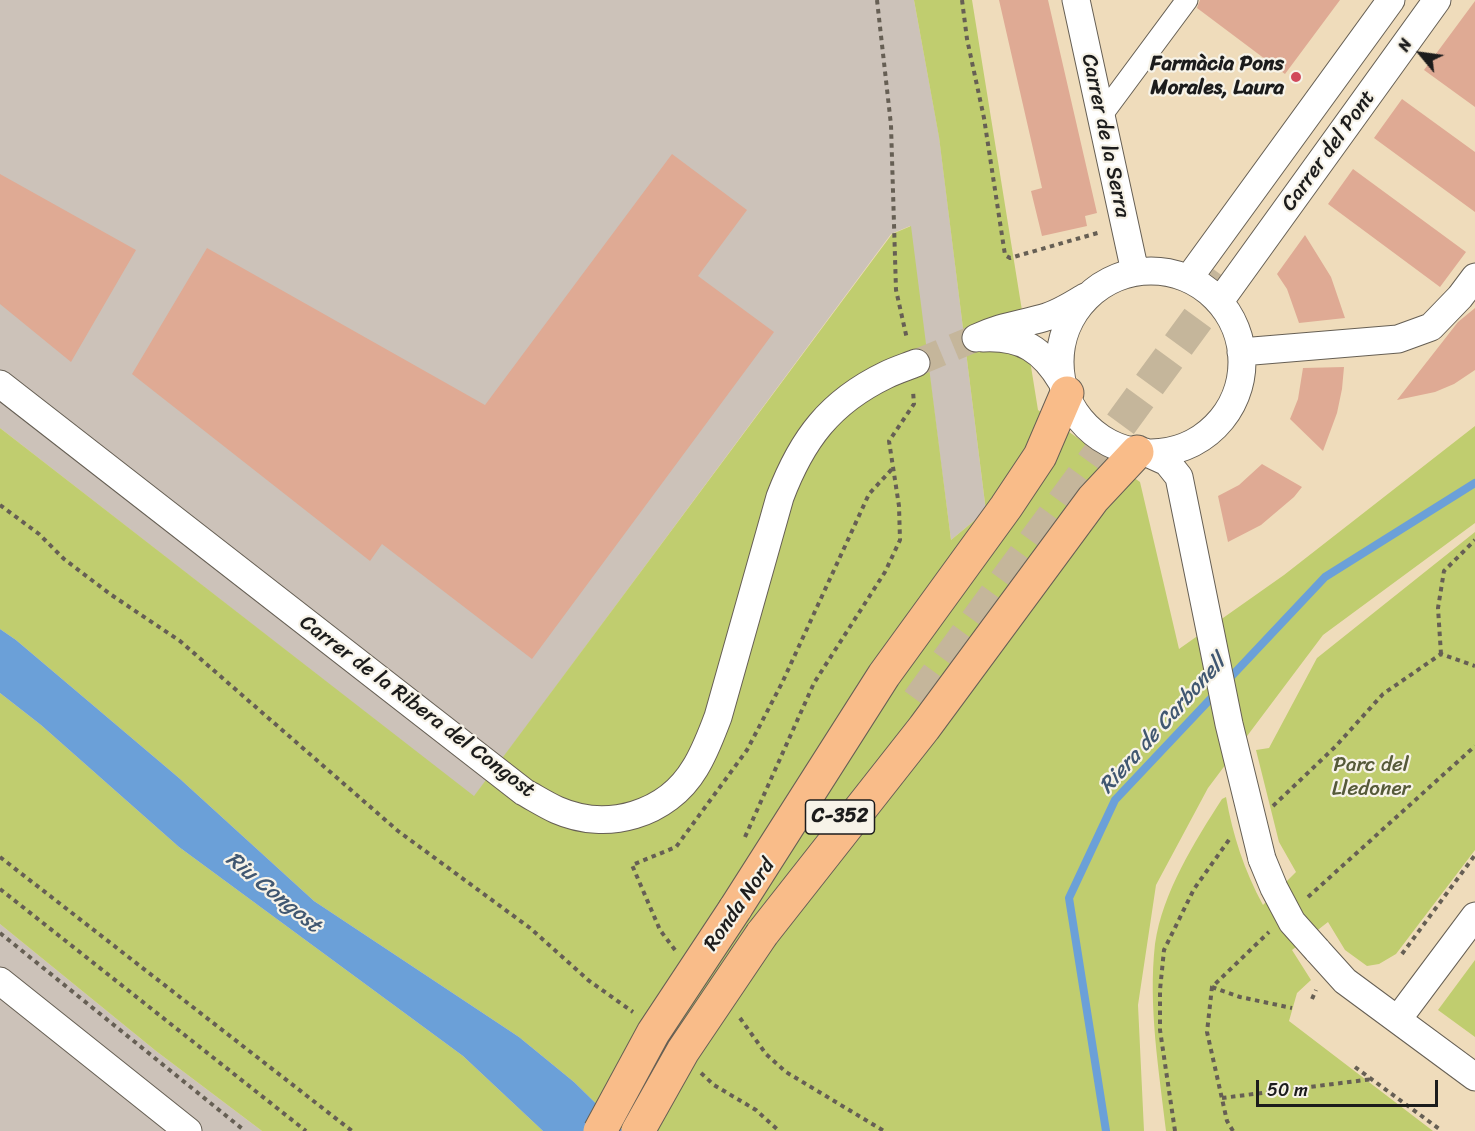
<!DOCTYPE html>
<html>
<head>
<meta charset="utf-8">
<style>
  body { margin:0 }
  #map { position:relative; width:1475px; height:1131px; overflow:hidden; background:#efdcbb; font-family:Sriracha,sans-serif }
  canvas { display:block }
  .north { position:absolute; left:1391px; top:24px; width:60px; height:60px; -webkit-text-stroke:4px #f7f3e8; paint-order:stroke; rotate:299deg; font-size:16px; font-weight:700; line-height:24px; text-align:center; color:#1c1c1c }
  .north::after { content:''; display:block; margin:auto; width:21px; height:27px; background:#1c1c1c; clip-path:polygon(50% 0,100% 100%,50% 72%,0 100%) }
  .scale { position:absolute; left:1256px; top:1080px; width:182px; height:27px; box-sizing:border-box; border:3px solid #1c1c1c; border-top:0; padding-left:8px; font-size:18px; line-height:21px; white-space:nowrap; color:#1c1c1c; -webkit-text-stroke:4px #f7f3e8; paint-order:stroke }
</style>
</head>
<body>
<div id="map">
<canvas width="1475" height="1131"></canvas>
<div class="north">N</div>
<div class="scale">50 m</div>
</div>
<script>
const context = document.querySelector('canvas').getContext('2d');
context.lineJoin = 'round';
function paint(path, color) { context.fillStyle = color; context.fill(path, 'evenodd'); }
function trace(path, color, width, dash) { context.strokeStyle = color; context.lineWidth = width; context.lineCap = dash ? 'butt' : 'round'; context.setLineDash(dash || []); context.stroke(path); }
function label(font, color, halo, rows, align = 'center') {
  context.font = font + ' Sriracha,sans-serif'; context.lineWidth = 4.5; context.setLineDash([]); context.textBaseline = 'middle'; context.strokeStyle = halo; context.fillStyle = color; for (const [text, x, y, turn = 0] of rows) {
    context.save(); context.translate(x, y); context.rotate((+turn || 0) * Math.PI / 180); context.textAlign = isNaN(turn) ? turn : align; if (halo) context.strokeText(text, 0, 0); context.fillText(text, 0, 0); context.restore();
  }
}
const industrial = new Path2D(`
  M0,0h914l25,136 47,375 -35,29 -41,-314 -19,8 -417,563 -474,-369z
  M0,924l156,127 106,80h-262z`);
const green = new Path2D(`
  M914,0h58l66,410 102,72 39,167 105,-74 191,-149v97l-152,112 -115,153 -52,97 -18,120 6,126h-520l-50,-49 -55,-45 -205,-136 -135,-123 -163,-138 -16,-11v-201l474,368 418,-562 19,-8 40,314 35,-29 -47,-374z
  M1475,532v318l-79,104 -17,10 -12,2 -22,-16 -17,-28 -36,28 19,30 -14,13 -8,28 144,110h-267c-7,-61 -18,-125 -11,-187 7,-51 40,-103 67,-145l4,-2c7,39 18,73 37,108l33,-33 -17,-30 -23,-92 13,-2 48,-90z
  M0,693l41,32 138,122 284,209 80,75h-281l-106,-80 -156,-127z
  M1475,960v77l-37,-27z`);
const water = new Path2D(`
  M0,629l16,11 163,138 135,123 205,136 55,45 50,49h-81l-80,-75 -284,-209 -138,-122 -41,-32z`);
const stream = new Path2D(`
  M1227,681l98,-104 150,-94
  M1106,1131l-37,-233 46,-98 102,-108`);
const building = new Path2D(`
  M999,0h49l49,213 -12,3 2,10 -45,10 -11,-45 11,-3z
  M1200,0h140l-55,74 -88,-66z
  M1475,1v106l-51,-37z
  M1402,99l73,53v60l-101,-74z
  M672,154l75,56 -49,66 76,56 -242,327 -150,-115 -12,17 -238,-187 75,-126 278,157z
  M1353,169l113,83 -26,35 -112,-83z
  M0,174l136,76 -65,112 -71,-58z
  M1305,235l26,42 14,41 -46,5 -12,-34 -10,-15z
  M1475,308v62l-21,14 -19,8 -38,8 61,-78z
  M1344,367l-2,22 -5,24 -14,38 -33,-32 8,-20 5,-31z
  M1262,464l40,23 -8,10 -33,28 -33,17 -10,-46 21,-11z`);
const minorTunnel = new Path2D(`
  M916,363l60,-25`);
const trunkTunnel = new Path2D(`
  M918,701l316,-432`);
const path = new Path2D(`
  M877,0l14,125 5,165 11,49
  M962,0l5,39 17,79 21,137 5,3 91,-26
  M0,505l39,29 25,25 46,35 70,47 218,190 132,97 58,52 45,32
  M1441,654l-3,-46 6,-37 31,-31
  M1273,806l62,-59 48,-53 58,-40 34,12
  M745,837l69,-154 71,-111 15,-32 -1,-34 -10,-65 25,-37 -1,-13
  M0,857l352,274
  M0,889l306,242
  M1308,897l167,-151
  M0,933l245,198
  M675,950l-15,-20 -28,-65 44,-18 71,-97 35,-67 87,-189 23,-25
  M1402,954l73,-99
  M1212,987l28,10 52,11
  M1312,999l4,-9
  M740,1018l26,36 20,18 98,59
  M1355,1067l87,64
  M701,1073l13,12 42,25 23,21
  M1222,1098l151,-19
  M1175,1131l-15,-101v-40l4,-40 30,-61 37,-52
  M1233,1131l-6,-10 -20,-89 5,-45 57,-55`);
const pedestrian = new Path2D(`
  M1101,116l86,-116`);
const minor = new Path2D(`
  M1076,0l59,272
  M1060 362a91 91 0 1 1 182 0a91 91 0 1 1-182 0Z
  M1189,278l202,-278
  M1220,301l217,-301
  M976,338c25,-12 42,-13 67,-20 15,-4 29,-13 42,-21
  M983,338c39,-2 60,12 79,44
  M1241,352l157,-13 33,-12 29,-30 15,-20
  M0,384l524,408c11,6 22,13 33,18 50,22 110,5 138,-42 10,-16 16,-33 23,-51l62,-220c22,-58 50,-95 106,-122 10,-5 20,-8 30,-12
  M1145,452l22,10 12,15 50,247 33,135
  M1317,950l28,31 130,96
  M0,981l188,150
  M1398,1019l77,-103`);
const trunk = new Path2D(`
  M735,909l149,-234 122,-168 34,-51 27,-63
  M762,934l162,-206 169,-229 44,-47`);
const minorBridge = new Path2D(`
  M1262,859l12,29 18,34 25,28`);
const trunkBridge = new Path2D(`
  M600,1131l53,-98 82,-124
  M638,1131l45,-80 79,-117`);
const markers = [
  [1296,77,6,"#d1495b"]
];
const shields = [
  [840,817,69]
];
const shieldNames = [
  ["C-352",840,817]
];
const poiNames = [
  ["Farmàcia Pons",1284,65],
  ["Morales, Laura",1284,89]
];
const streetNames = [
  ["Carrer de la Serra",1105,136,78],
  ["Carrer del Pont",1329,151,-54],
  ["Carrer de la Ribera del Congost",417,707,37],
  ["Ronda Nord",740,905,-55]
];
const parkNames = [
  ["Parc del",1371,766],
  ["Lledoner",1371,790]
];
const waterNames = [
  ["Riera de Carbonell",1163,725,-48],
  ["Riu Congost",273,893,39]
];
paint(industrial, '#ccc2b9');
paint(green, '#c0cd6f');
paint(water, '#6ba0d8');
trace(stream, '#6ba0d8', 8);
paint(building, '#dfaa94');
trace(minorTunnel, '#c5b69b', 27, [27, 14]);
trace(trunkTunnel, '#c5b69b', 33, [33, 16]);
trace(pedestrian, '#665f54', 23);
trace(minor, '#665f54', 29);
trace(trunk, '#665f54', 35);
trace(path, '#665f54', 4, [4.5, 4.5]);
trace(pedestrian, '#fff', 21);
trace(minor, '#fff', 27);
trace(trunk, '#f9bc89', 33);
trace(minorBridge, '#665f54', 29, []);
trace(trunkBridge, '#665f54', 35, []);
trace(minorBridge, '#fff', 27);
trace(trunkBridge, '#f9bc89', 33);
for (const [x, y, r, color] of markers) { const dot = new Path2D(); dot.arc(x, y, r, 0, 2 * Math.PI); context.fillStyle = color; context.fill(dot); trace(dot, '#f7f3e8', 2); }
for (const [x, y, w] of shields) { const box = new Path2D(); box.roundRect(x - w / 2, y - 17, w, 34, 4.5); context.fillStyle = '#f7f3e8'; context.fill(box); trace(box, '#1c1c1c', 1.5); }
label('bold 20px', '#1c1c1c', null, shieldNames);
label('bold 21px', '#1c1c1c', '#f7f3e8', poiNames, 'right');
label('21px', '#1c1c1c', '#f7f3e8', streetNames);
label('21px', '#555a39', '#f7f3e8', parkNames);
label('italic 22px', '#405771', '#f7f3e8', waterNames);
</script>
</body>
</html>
